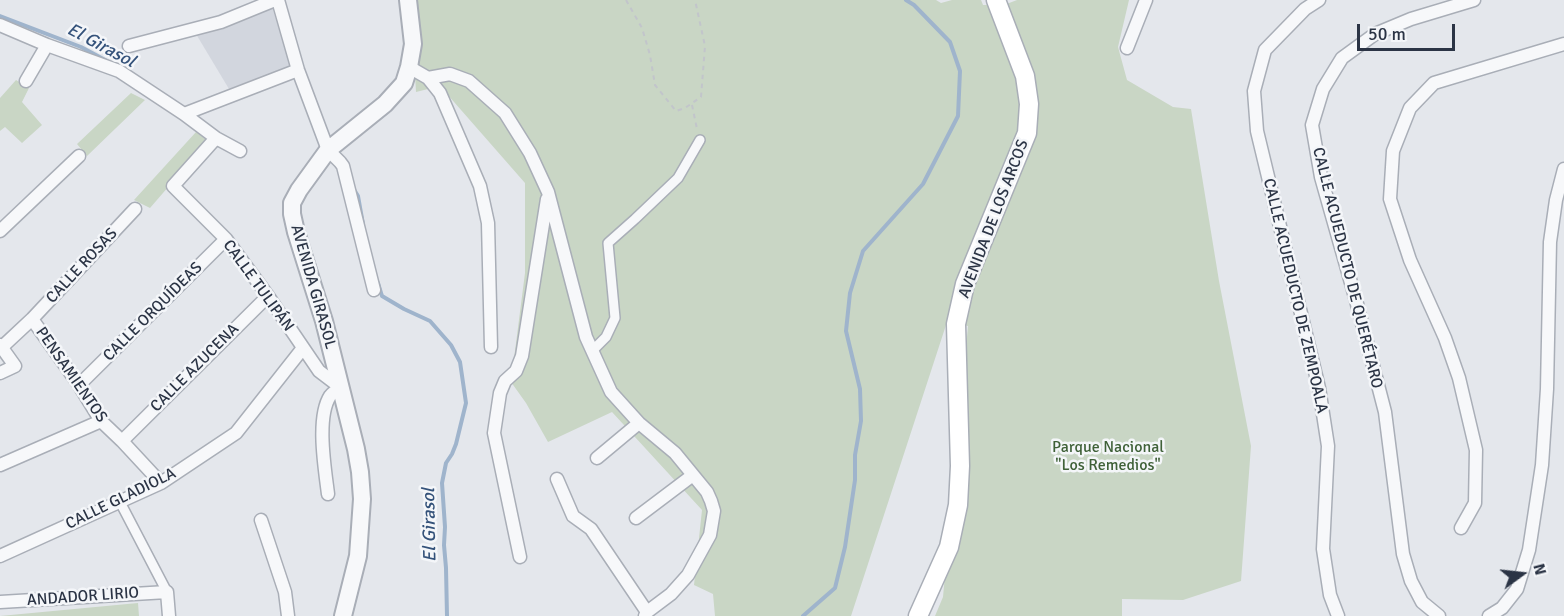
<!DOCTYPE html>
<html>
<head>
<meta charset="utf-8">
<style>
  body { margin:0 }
  #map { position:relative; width:1564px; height:616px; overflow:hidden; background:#e4e7ec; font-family:Signika,sans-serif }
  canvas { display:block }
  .north { position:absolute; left:1492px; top:544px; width:60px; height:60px; -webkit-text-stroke:4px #f4f6f9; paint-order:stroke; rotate:75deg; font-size:16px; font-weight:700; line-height:24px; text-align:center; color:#2b3445 }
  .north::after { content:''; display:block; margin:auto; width:21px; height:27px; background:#2b3445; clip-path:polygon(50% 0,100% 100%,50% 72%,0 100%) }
  .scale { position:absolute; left:1357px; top:24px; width:98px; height:27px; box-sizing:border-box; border:3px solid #2b3445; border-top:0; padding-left:8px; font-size:18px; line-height:21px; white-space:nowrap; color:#2b3445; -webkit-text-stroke:4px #f4f6f9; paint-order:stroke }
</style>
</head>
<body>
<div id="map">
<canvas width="1564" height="616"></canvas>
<div class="north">N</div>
<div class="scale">50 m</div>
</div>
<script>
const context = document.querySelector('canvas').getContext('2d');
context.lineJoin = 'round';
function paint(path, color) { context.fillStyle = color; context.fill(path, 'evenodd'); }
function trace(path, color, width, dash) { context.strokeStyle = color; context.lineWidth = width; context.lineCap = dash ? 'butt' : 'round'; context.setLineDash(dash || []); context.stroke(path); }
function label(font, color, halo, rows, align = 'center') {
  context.font = font + ' Signika,sans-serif'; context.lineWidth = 5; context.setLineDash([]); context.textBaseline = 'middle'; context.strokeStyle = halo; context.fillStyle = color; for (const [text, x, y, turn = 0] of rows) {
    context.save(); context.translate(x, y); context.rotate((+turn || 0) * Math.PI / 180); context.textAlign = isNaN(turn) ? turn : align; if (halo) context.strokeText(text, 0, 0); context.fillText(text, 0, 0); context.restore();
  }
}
const built = new Path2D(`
  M272,7l19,59 -62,23 -33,-55z`);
const green = new Path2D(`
  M411,0h525l5,3 11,-3h29l2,5h21l13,-5h112l-11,47 9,33 46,27 18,2 28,172 32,165 -10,135 -58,19 -61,-1v17h-187l8,-19 25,-271 -21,-4 -96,294h-136l-2,-22 -19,-9 8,-75 -90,-98 -64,30 -22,-39 -15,-21 14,-109v-90l-85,-97 -24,6z
  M16,80l13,8 -7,14 20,23 -20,18 -17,-16 -5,4v-33z
  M131,93l14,7 -58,56 -10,-12z
  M196,132l12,9 -58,67 -16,-8z
  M138,603l1,13h-139z`);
const stream = new Path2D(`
  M0,16l81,31 26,14
  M353,188l5,8 5,28
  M378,283l4,13 22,13 26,12 21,24 9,17 6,41 -10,41 -4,10 -6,9 -4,20 3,44 -1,18 2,23 1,48
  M803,616l32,-28 10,-41 10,-67v-25l6,-34 -1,-32 -14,-58 4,-38 13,-42 60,-67 35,-68 2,-45 -10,-29 -36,-37 -8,-5`);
const path = new Path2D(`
  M626,0l16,28 8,27 5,30 21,26 9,-3 16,-11 4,-51 -10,-46
  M692,105l5,24`);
const pedestrian = new Path2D(`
  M592,351l14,-14 9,-19 -7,-75 27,-24 43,-41 22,-38
  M120,502l47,90`);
const minor = new Path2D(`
  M278,0l20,70 30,80 12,12 3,4 31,124
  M1319,0l-14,9 -40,41 -11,41 3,40 62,257 9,58 -5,103 7,46 8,21
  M0,25l47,20 72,26 65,43 32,24 24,13
  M129,46l92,-24 54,-22
  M1127,48l19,-48
  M409,67l19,11 12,15 40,93 8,37 3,124
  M428,78l22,-4 19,7 36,32 25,40 18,39 38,145 25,55 28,31 36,30 32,39 4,9 3,10 -4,24 -22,40 -17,19 -24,18 -2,4
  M26,81l21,-36
  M184,114l114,-44
  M216,138l-43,48 53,53 42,57 51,75 21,16c-3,3 -8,6 -10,9 -14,22 -5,73 -2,98
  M0,231l79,-75
  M32,319l47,66 22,36 21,20 39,42
  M0,345l15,21 -15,7
  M2,347l30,-28 103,-110
  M79,385l147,-146
  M122,441l146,-145
  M597,458l42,-35
  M0,465l101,-44
  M557,479l16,37 18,13 56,83
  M636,518l57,-43
  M261,520l24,72 3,24
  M1461,528l14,-25 1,-53 -17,-72 -14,-40 -35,-78 -20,-61 3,-48 17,-43 24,-25 130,-39
  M0,556l161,-73 75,-50 67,-85
  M520,557l-26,-124 6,-40 5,-12 11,-10 6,-15 25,-157
  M0,602l167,-10 2,24
  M1439,616l-17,-14 -11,-21 -8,-27 -18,-142 -28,-108 -36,-127 -9,-52 11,-36 19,-31 33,-24 36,-15 63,-19
  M1489,616l13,-8 15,-19 12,-39 13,-85 5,-76 3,-147 6,-42 8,-31`);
const tertiary = new Path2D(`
  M343,616l15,-60 4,-57 -2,-27 -4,-23 -32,-128 -28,-89 -4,-18v-11l7,-13 29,-40 57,-46 19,-21 5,-16 4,-23 -5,-44`);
const secondary = new Path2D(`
  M918,616l31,-69 9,-42 2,-39 -4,-142 9,-40 62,-151 2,-29 -4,-28 -29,-76`);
const streetNames = [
  ["AVENIDA DE LOS ARCOS",994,219,-69],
  ["CALLE ROSAS",82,266,-47],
  ["CALLE ACUEDUCTO DE QUERÉTARO",1347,268,76],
  ["CALLE TULIPÁN",258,286,54],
  ["AVENIDA GIRASOL",313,287,74],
  ["CALLE ACUEDUCTO DE ZEMPOALA",1295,296,77],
  ["CALLE ORQUÍDEAS",153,312,-45],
  ["CALLE AZUCENA",195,368,-45],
  ["PENSAMIENTOS",71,375,55],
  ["CALLE GLADIOLA",121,499,-26],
  ["ANDADOR LIRIO",83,597,-4]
];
const parkNames = [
  ["Parque Nacional",1108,448],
  ["\"Los Remedios\"",1108,466]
];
const waterNames = [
  ["El Girasol",101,46,28],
  ["El Girasol",430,525,-91]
];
paint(built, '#d2d6de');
paint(green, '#c9d6c5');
trace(stream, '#9fb4cc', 4);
trace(pedestrian, '#a9aeb7', 12);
trace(minor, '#a9aeb7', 15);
trace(tertiary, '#a9aeb7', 20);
trace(secondary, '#a9aeb7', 21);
trace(path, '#c2c5cb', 2, [4.5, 4.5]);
trace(pedestrian, '#f7f8fa', 9);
trace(minor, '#f7f8fa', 12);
trace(tertiary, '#f7f8fa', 16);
trace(secondary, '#fff', 18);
label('16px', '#2b3445', '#f4f6f9', streetNames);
label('16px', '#3f6138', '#f4f6f9', parkNames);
label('italic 18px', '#34527a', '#f4f6f9', waterNames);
</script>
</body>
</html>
